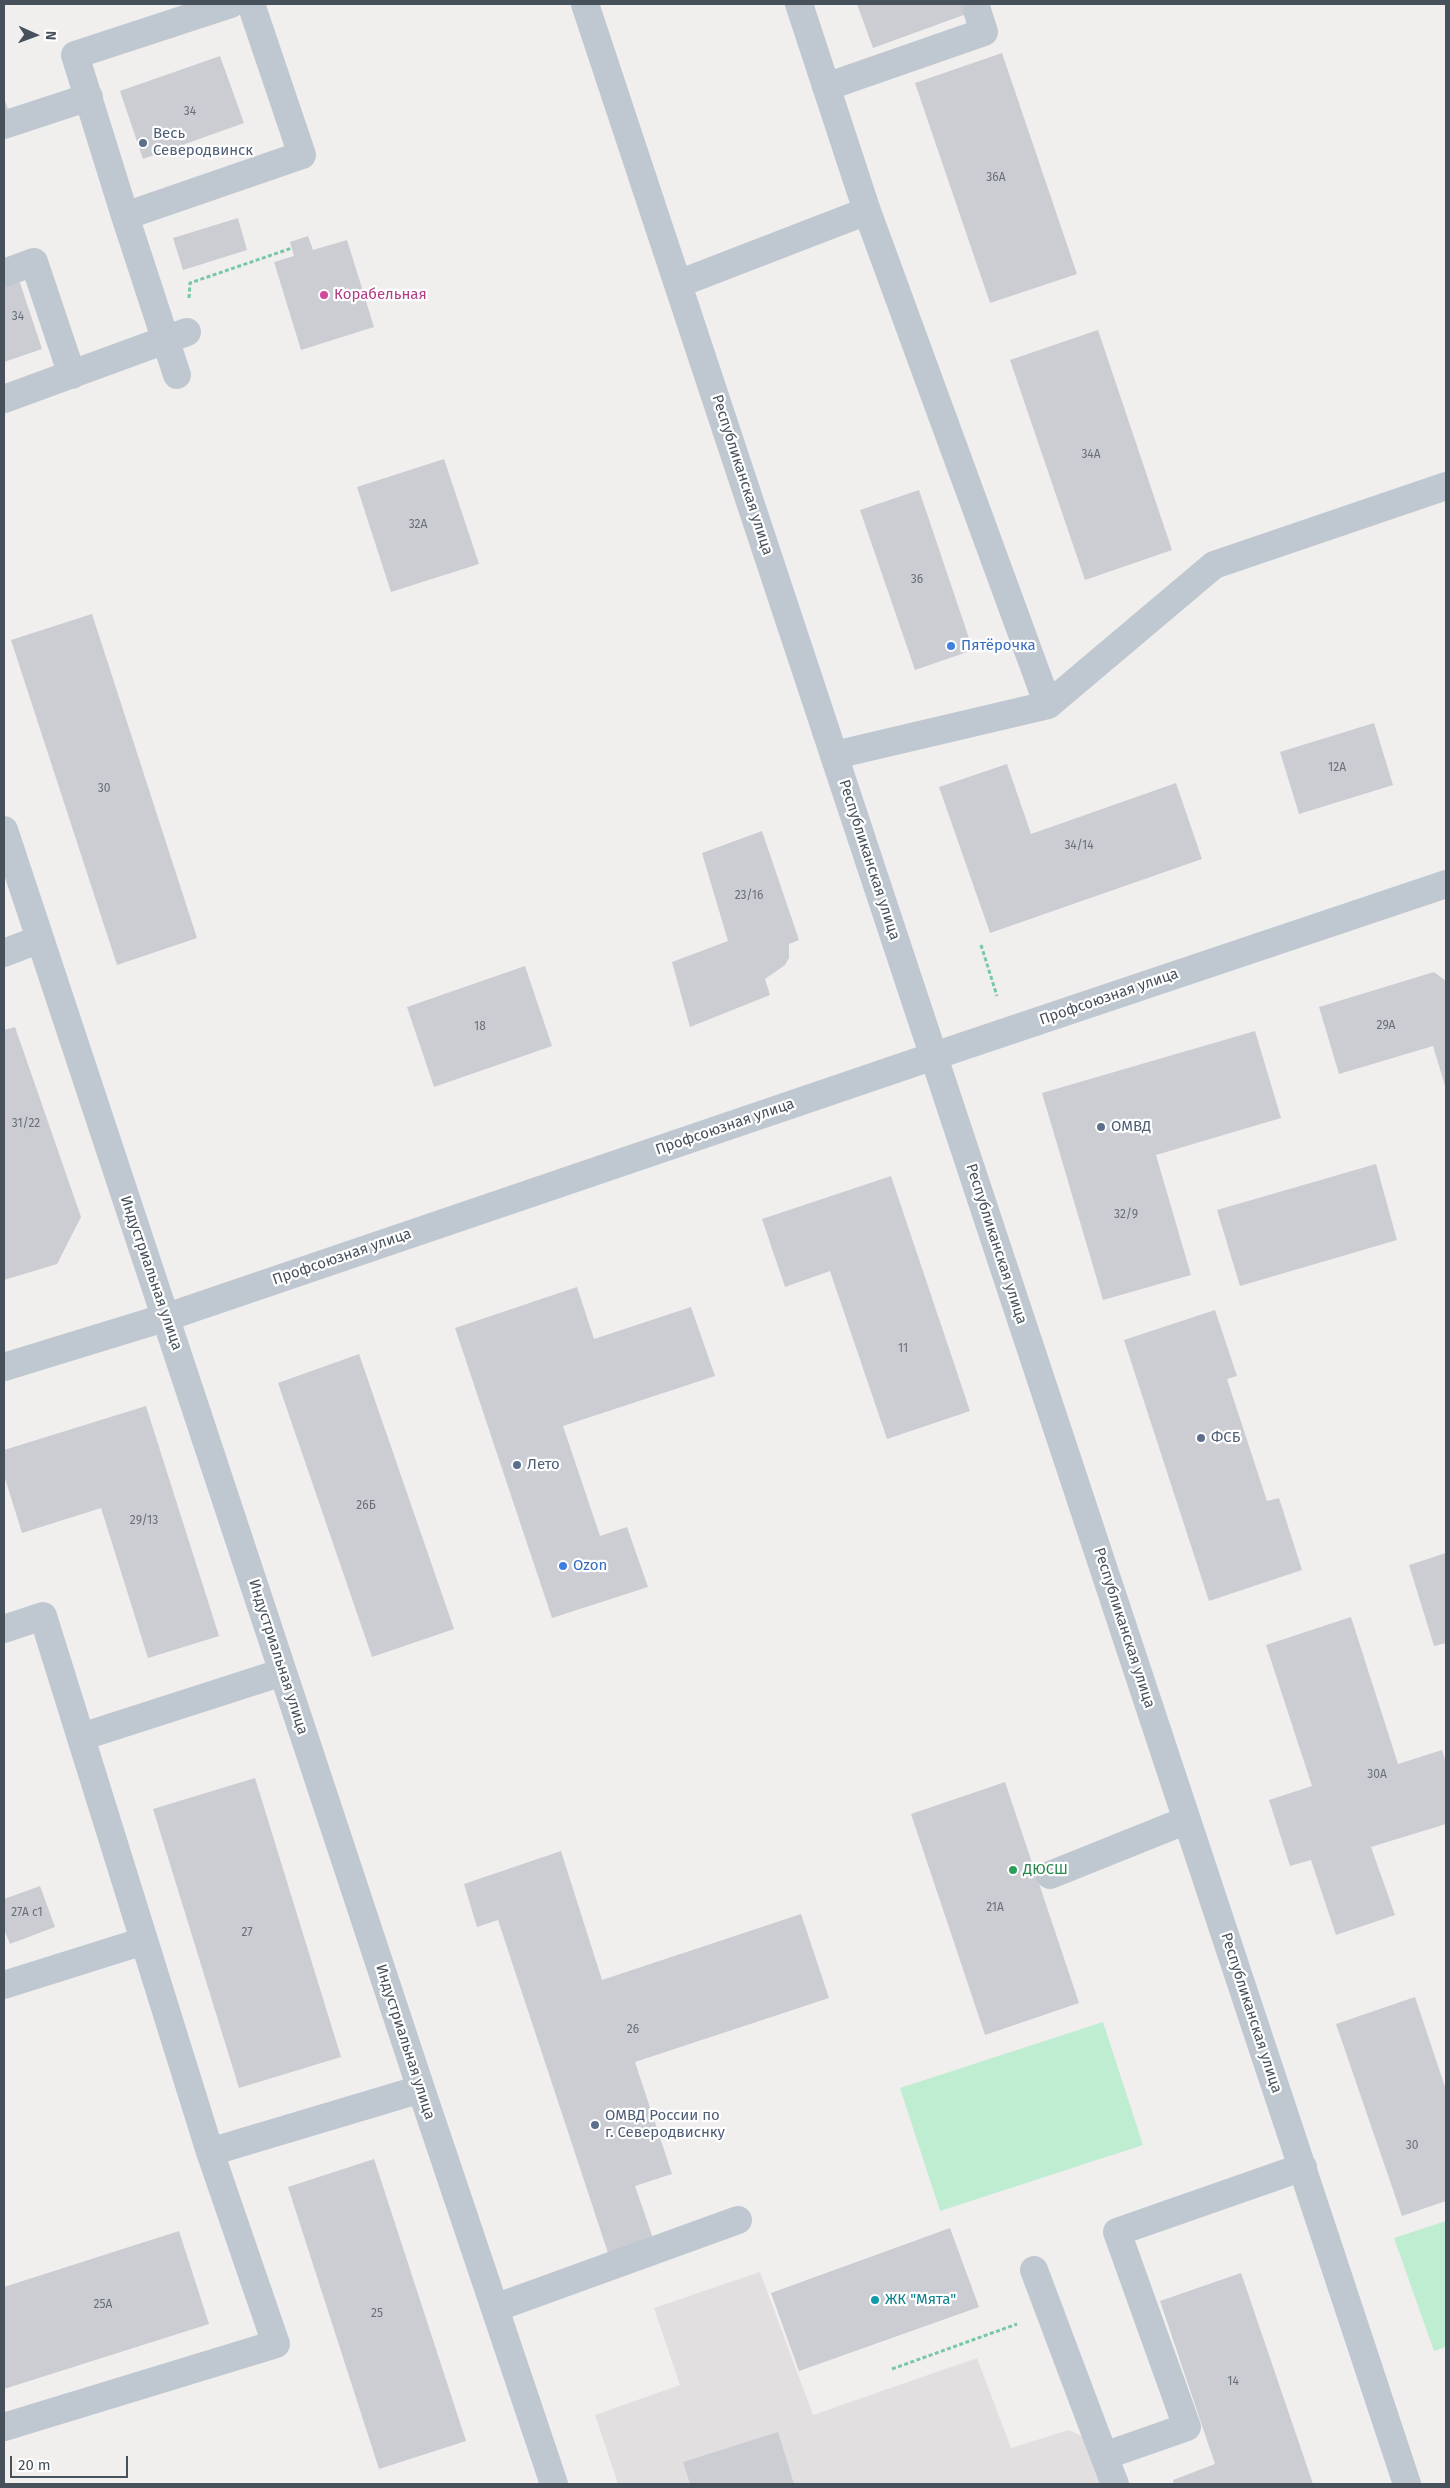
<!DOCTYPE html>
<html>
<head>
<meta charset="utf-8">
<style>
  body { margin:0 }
  #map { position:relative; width:1450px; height:2488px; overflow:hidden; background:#f1eeee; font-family:"Fira Sans",sans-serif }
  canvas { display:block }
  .frame { position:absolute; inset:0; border:5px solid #47515b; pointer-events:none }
  .north { position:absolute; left:10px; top:10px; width:50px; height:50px; -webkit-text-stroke:4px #fff; paint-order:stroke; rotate:92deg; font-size:14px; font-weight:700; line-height:20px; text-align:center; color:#47515b }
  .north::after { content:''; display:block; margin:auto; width:18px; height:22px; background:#47515b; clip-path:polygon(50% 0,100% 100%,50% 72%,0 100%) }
  .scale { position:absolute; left:10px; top:2456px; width:118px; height:22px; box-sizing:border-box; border:2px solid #47515b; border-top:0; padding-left:6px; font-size:15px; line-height:18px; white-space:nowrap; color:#47515b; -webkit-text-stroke:4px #fff; paint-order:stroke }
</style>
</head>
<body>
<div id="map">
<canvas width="1450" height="2488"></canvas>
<div class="frame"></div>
<div class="north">N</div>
<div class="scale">20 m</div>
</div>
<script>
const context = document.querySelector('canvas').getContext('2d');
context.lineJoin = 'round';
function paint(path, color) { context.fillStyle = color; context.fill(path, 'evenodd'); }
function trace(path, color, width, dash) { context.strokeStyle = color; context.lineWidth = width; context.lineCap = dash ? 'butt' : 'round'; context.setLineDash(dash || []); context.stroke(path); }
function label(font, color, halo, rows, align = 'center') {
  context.font = font + ' "Fira Sans",sans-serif'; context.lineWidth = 4.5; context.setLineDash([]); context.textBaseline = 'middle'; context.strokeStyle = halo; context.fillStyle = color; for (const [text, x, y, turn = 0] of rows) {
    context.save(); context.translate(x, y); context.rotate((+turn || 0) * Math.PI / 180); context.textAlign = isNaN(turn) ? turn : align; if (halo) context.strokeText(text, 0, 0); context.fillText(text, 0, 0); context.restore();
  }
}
const education = new Path2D(`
  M760,2272l53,143 164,-57 34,90 58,-18 22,11 15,43h-488l-23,-69 85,-30 -26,-77z`);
const green = new Path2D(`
  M1103,2022l40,123 -203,66 -40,-123z
  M1446,2221v126l-12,4 -40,-113z`);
const building = new Path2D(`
  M857,4h137l-121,44z
  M1002,53l75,221 -87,29 -75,-220z
  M220,56l24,67 -101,36 -23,-68z
  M4,98l6,17 -6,2z
  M238,218l9,32 -64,20 -10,-32z
  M308,236l5,14 34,-10 27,87 -73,23 -27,-88 20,-6 -4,-14z
  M19,280l23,69 -38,13v-77z
  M1098,330l74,220 -87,30 -75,-220z
  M444,459l35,105 -88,28 -34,-105z
  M919,490l54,160 -58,20 -55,-160z
  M92,614l105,324 -80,27 -106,-325z
  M1374,723l19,62 -94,29 -19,-62z
  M1007,764l24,70 145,-51 26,76 -212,74 -51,-146z
  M762,831l37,109 -10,4v14l-4,7 -20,14 5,16 -80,32 -18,-65 56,-21 -26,-88z
  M525,966l27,80 -118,41 -27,-80z
  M1434,972l12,9v108l-13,-43 -94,28 -20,-67z
  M15,1027l66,190 -24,47 -53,16v-250z
  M1255,1031l26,87 -125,37 35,120 -88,25 -61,-207z
  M1376,1164l21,76 -157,46 -23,-76z
  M891,1176l79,235 -83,28 -57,-168 -45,16 -23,-68z
  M577,1287l17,52 97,-32 24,69 -152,50 37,110 27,-9 21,60 -96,31 -97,-290z
  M1215,1310l22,66 -10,3 40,122 12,-3 23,72 -93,31 -85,-261z
  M359,1354l95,275 -82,28 -94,-274z
  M146,1406l73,230 -71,22 -47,-150 -79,25 -18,-58v-25z
  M1446,1553v90l-12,3 -25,-81z
  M1351,1617l47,147 44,-14 4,13v61l-75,23 24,68 -59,20 -25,-75 -21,6 -21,-66 43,-14 -46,-141z
  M255,1778l86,279 -102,31 -86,-279z
  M1005,1782l74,221 -94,32 -74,-221z
  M561,1851l41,129 199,-66 28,84 -194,64 37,112 -37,12 20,58 -45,15 -112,-339 -21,7 -13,-43z
  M40,1886l15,41 -45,17 -6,-15v-30z
  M1415,1997l31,93v111l-44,15 -66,-192z
  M374,2159l92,282 -87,28 -91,-282z
  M950,2228l29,79 -180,64 -28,-78z
  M179,2231l30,93 -205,65v-102z
  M1241,2273l72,211h-139l-1,-4 42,-16 -55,-163z
  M778,2432l16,52h-104l-7,-22z`);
const path = new Path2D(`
  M189,298l1,-15 102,-35
  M981,945l16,51
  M892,2369l125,-45`);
const minor = new Path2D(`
  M231,4l-156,51 50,161 177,-61 -51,-151
  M585,4l822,2480
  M826,87l158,-55 -7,-22
  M4,125l85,-28
  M867,211l181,494
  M125,216l52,159
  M4,273l30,-11 38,113
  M678,284l189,-73 -68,-207
  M4,399l183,-67
  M835,755l213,-50 166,-140 232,-79
  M4,830l417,1259 133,395
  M4,953l36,-14
  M4,1367l163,-50 767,-261 512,-172
  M4,1629l39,-13 167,536
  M81,1737l202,-65
  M1050,1875l137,-55
  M4,1985l140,-44
  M1034,2270l70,186
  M495,2308l243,-88
  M4,2427l272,-83 -66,-192 211,-63
  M1115,2484l-11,-28 83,-29 -70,-195 186,-65`);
const markers = [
  [143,143,5,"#5c6f8a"],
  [324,295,5,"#d1479c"],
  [951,646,5,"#3f7fe0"],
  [1101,1127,5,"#5c6f8a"],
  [1201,1438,5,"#5c6f8a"],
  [517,1465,5,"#5c6f8a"],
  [563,1566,5,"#3f7fe0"],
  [1013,1870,5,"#2e9e5b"],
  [595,2125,5,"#5c6f8a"],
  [875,2300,5,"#0f9aa8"]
];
const numberNames = [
  ["34",190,112],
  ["36А",996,178],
  ["34",18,317],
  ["34А",1091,455],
  ["32А",418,525],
  ["36",917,580],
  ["12А",1337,768],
  ["30",104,789],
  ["34/14",1079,846],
  ["23/16",749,896],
  ["29А",1386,1026],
  ["18",480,1027],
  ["31/22",26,1124],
  ["32/9",1126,1215],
  ["11",903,1349],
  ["26Б",366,1506],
  ["29/13",144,1521],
  ["30А",1377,1775],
  ["21А",995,1908],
  ["27А с1",27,1913],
  ["27",247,1933],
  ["26",633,2030],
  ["30",1412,2146],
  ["25А",103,2305],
  ["25",377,2314],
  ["14",1233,2382]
];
const serviceNames = [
  ["Весь",153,134],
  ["Северодвинск",153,151],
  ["ОМВД",1111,1127],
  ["ФСБ",1211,1438],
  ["Лето",527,1465],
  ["ОМВД России по",605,2116],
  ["г. Северодвиснку",605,2133]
];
const hotelNames = [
  ["Корабельная",334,295]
];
const streetNames = [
  ["Республиканская улица",742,475,72],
  ["Республиканская улица",869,860,72],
  ["Профсоюзная улица",1109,997,-19],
  ["Профсоюзная улица",725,1127,-19],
  ["Республиканская улица",996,1244,72],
  ["Профсоюзная улица",342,1257,-19],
  ["Индустриальная улица",151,1273,71],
  ["Республиканская улица",1124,1628,72],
  ["Индустриальная улица",278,1657,72],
  ["Республиканская улица",1251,2013,72],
  ["Индустриальная улица",405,2042,72]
];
const shopNames = [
  ["Пятёрочка",961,646],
  ["Ozon",573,1566]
];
const leisureNames = [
  ["ДЮСШ",1023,1870]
];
const cultureNames = [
  ["ЖК \"Мята\"",885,2300]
];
paint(education, '#e2dfe0');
paint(green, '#beedd2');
paint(building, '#cbcdd3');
trace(path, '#77c9a4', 3, [4, 2.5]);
trace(minor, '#bfc8d0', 28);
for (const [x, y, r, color] of markers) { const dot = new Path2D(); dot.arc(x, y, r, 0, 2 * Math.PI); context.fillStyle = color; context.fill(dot); trace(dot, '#fff', 2); }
label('12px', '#687079', null, numberNames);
label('15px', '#4e5e75', '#fff', serviceNames, 'left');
label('15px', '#b23c85', '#fff', hotelNames, 'left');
label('15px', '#47515b', '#fff', streetNames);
label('15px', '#366cbe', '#fff', shopNames, 'left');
label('15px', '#27864d', '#fff', leisureNames, 'left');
label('15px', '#0d838f', '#fff', cultureNames, 'left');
</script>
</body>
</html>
